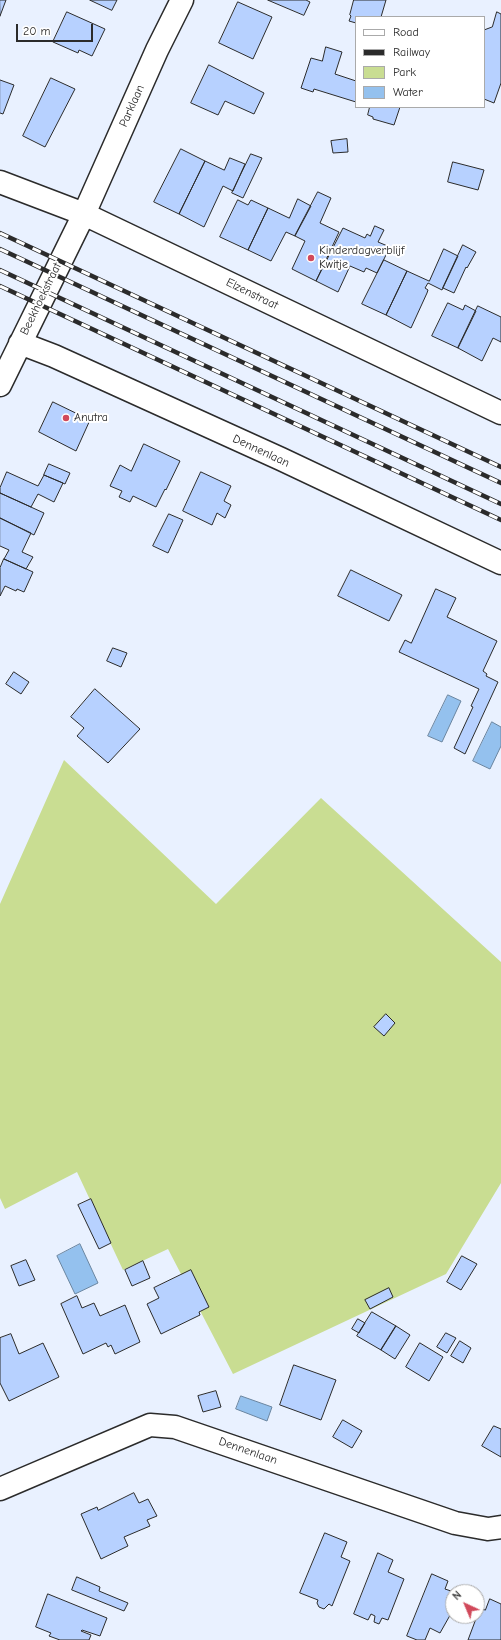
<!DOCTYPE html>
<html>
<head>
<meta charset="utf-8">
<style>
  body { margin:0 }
  #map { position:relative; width:501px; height:1640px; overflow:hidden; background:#e9f1ff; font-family:"Comic Neue",sans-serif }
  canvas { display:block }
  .legend { position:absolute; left:355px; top:16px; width:130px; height:92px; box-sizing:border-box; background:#fff; border:1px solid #aaa; margin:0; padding:5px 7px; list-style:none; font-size:12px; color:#2b2b2b }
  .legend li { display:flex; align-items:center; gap:8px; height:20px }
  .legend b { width:20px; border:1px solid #aaa }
  .north { position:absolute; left:445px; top:1584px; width:40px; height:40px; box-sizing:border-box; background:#fff; border:1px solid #aaa; border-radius:50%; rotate:316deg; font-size:11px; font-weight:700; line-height:16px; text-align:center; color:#2b2b2b }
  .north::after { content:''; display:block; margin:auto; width:14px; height:18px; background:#d1495b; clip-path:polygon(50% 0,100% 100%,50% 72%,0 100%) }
  .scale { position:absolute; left:16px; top:24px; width:77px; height:18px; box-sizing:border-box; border:2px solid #2b2b2b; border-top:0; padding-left:5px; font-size:12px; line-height:14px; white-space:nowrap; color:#2b2b2b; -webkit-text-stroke:3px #fff; paint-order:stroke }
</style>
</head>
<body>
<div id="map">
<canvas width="501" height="1640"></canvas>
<ul class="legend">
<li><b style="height:5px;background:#fff"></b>Road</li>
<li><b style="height:5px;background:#2b2b2b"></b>Railway</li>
<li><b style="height:11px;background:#c9dd92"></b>Park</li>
<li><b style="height:11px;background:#94c1ee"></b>Water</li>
</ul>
<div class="north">N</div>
<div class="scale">20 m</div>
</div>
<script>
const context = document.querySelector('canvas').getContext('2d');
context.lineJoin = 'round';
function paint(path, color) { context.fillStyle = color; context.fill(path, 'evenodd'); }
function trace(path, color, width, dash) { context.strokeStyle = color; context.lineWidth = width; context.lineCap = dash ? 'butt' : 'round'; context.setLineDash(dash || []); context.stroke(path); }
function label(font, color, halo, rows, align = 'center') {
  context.font = font + ' "Comic Neue",sans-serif'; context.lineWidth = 4; context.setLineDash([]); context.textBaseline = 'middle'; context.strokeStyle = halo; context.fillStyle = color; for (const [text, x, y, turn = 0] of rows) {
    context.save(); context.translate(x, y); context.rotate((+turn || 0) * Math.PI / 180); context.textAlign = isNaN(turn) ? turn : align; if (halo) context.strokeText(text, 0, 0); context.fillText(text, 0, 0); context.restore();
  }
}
const green = new Path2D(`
  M64,760l152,144 105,-106 180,164v221l-55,91 -213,100 -65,-125 -45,21 -46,-98 -72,37 -5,-11v-294z`);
const water = new Path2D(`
  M448,695l13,6 -19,41 -14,-6z
  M492,722l9,5v19l-11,23 -17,-8z
  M80,1244l18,39 -23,11 -18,-38z
  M241,1396l31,11 -5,14 -31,-12z`);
const building = new Path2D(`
  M0,0h6l-6,16z
  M90,0h27l-5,10z
  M268,0h38l4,2 -6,13z
  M354,0h32l-5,17h-25v6l-7,-2 2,-5 -1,-1z
  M238,2l34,15 -19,42 -34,-16z
  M67,12l38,17 -13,27 -13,-6 -1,3 -25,-11z
  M497,12l4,2v69l-7,20 -10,-4v-69l8,-3z
  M326,47l16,5 -7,22 21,7v21l-42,-13 -1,3 -12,-4 10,-30 11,3z
  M209,65l55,28 -10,21 -29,-13 -7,14 -27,-12z
  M51,78l24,11 -30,58 -22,-11z
  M0,80l14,5 -11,29 -3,-1z
  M370,107h30l-6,18 -21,-6v-2l-5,-2z
  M347,139l1,13 -15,1 -2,-12z
  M181,149l24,12 -26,53 -25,-12z
  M251,154l11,4 -19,40 -11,-5z
  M230,158l15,6 -12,27 -10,-5 -19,41 -25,-13 26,-53 19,9z
  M453,162l31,8 -6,20 -30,-8z
  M318,192l13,6 -11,25 19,9 -23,49 -24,-12 13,-28 -10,-5z
  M298,199l13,7 -16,30 -9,-4 -15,29 -23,-11 20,-42 21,10z
  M238,200l10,5 3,-5 17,8 -20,42 -28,-13z
  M375,226l9,4 -6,12 12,5 -13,26 -11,-5 -2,4 -14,-6 -12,26 -22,-11 27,-53 22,10 2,-4 3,2z
  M463,245l13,7 -9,16 -1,-1 -12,26 -11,-5z
  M444,249l14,7 -16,34 -14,-7 -3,5 3,2 -1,3 -16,35 -25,-13 21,-44 22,10z
  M384,260l23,11 -21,44 -24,-11z
  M448,303l15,7 2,-5 11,6 -18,37 -26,-12z
  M478,306l23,11v25l-8,-4 -11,23 -24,-13z
  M53,402l37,18 -14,31 -37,-19z
  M144,444l36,17 -14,29 -1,-1 -9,18 -23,-11 -3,6 -11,-5 3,-6 -12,-5 10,-21 11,6z
  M49,464l21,9 -5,11 -21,-9z
  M7,472l31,14 6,-11 19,8 -9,19 -16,-8 -7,13 -31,-14v-5z
  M201,472l30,14 -7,15 7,4 -6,13 -8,-5 -5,12 -29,-14z
  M0,493l44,20 -10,22 -34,-17z
  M169,514l14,6 -15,33 -15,-7z
  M0,518l31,15 -9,19 11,5 -7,12 -22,-10 5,-9 -9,-4z
  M4,559l29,13 -9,20 -7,-3 -1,2 -11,-5 -5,10v-28z
  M351,570l51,25 -13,26 -51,-25z
  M436,589l20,9 -9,19 50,24 -14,30 4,3 -1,2 12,6 -33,72 -11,-6 19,-41 -2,-1 8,-17 -80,-37 6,-12 6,3z
  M113,648l14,5 -6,14 -14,-6z
  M14,672l15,10 -8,12 -15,-10z
  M95,689l45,40 -32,34 -31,-27 7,-8 -13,-11z
  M386,1014l9,9 -11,13 -10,-9z
  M91,1199l20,44 -12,6 -21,-44z
  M462,1256l15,8 -16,26 -14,-8z
  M26,1260l9,20 -16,6 -8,-20z
  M143,1261l7,17 -18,8 -7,-16z
  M191,1270l18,37 -10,5 1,3 -39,19 -14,-30 12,-6 -5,-10z
  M389,1288l4,9 -23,12 -5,-9z
  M77,1296l5,12 12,-5 6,13 25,-11 15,37 -25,12 -4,-9 -3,2 -2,-4 -23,11 -22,-50z
  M372,1312l24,14 -15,24 -24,-14z
  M358,1319l7,4 -6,10 -7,-4z
  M396,1326l14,9 -15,24 -14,-9z
  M446,1333l10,5 -9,15 -10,-6z
  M11,1334l8,20 24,-11 16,34 -50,24 -9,-18v-45z
  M460,1341l11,7 -8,15 -12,-7z
  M420,1343l23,14 -14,24 -23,-14z
  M294,1365l42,15 -15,40 -41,-15z
  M216,1391l5,16 -18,5 -5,-16z
  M343,1420l19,11 -10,17 -19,-11z
  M494,1426l7,3v28l-19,-11z
  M134,1493l5,10 9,-4 9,17 -10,4 3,6 -26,11 4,9 -27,13 -20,-45 16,-7 1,3z
  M325,1533l22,9 -6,15 9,4 -18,45 -3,-2 -5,5 -5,-2 -2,-4 1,-3 -18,-7z
  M378,1553l15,7 -5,12 16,7 -16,41 -6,-2 -3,6 -5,-2 1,-6 -4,-2 -3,6 -14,-6z
  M432,1574l16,7 -3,8 9,3 -1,18 -13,23 -10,-5 -5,12h-8l-10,-4z
  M77,1577l23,10 -1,4 29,12 -4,8 -52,-21z
  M48,1594l59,24 -7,18 -18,-6 -1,1 10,4 -2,5h-29l-11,-4 2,-3 -15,-6z
  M490,1599l11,5v36h-33l12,-32 5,2z`);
const street = new Path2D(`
  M0,182l84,32 417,199
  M20,343l34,13 227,103 220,104
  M0,385l84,-171 73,-164 25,-50
  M0,1489l150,-64 25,2 280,96 33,6 13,-2`);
const rail = new Path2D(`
  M0,233l501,234
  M0,249l501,234
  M0,270l501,234
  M0,286l501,234`);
const markers = [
  [311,258,4,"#d1495b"],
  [66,418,4,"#d1495b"]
];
const streetNames = [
  ["Parklaan",132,106,-66],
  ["Elzenstraat",252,294,26],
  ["Beekhoekstraat",41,299,-64],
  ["Dennenlaan",261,451,25],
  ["Dennenlaan",248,1451,19]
];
const poiNames = [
  ["Kinderdagverblijf",319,251],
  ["Kwitje",319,265],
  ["Anutra",74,418]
];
paint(green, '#c9dd92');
paint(water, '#94c1ee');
trace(water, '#6a85a0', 1);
paint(building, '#b7d1ff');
trace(building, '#2b2b2b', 1);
trace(street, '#2b2b2b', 25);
trace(street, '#fff', 22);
trace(rail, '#2b2b2b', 4.5);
trace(rail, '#fff', 3, [9]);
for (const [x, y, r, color] of markers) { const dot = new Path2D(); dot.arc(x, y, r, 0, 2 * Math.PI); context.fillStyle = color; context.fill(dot); trace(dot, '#fff', 1.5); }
label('12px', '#2b2b2b', '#fff', streetNames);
label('12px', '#2b2b2b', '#fff', poiNames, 'left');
</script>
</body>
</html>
